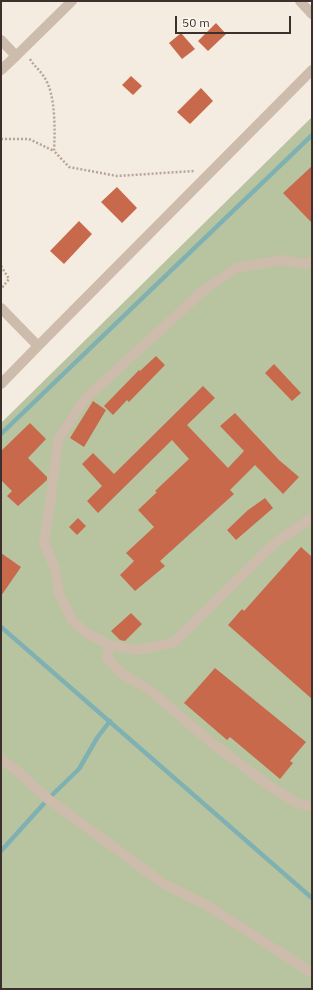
<!DOCTYPE html>
<html>
<head>
<meta charset="utf-8">
<style>
  body { margin:0 }
  #map { position:relative; width:313px; height:990px; overflow:hidden; background:#f4ebe1; font-family:"IBM Plex Sans",sans-serif }
  canvas { display:block }
  .frame { position:absolute; inset:0; border:2px solid #3b302b; pointer-events:none }
  .scale { position:absolute; left:175px; top:16px; width:116px; height:18px; box-sizing:border-box; border:2px solid #3b302b; border-top:0; padding-left:5px; font-size:12px; line-height:14px; white-space:nowrap; color:#3b302b; -webkit-text-stroke:3px #fbf5ee; paint-order:stroke }
</style>
</head>
<body>
<div id="map">
<canvas width="313" height="990"></canvas>
<div class="frame"></div>
<div class="scale">50 m</div>
</div>
<script>
const context = document.querySelector('canvas').getContext('2d');
context.lineJoin = 'round';
function paint(path, color) { context.fillStyle = color; context.fill(path, 'evenodd'); }
function trace(path, color, width, dash) { context.strokeStyle = color; context.lineWidth = width; context.lineCap = dash ? 'butt' : 'round'; context.setLineDash(dash || []); context.stroke(path); }
const green = new Path2D(`
  M312,117v872h-311v-566z`);
const stream = new Path2D(`
  M1,434l311,-299
  M1,627l311,271
  M1,851l47,-52 31,-30 18,-31 13,-17`);
const building = new Path2D(`
  M216,23l10,11 -18,17 -10,-10z
  M181,33l14,16 -13,10 -13,-16z
  M131,76l11,10 -9,9 -11,-10z
  M201,88l12,13 -23,23 -13,-12z
  M312,166v57l-29,-30z
  M117,187l20,21 -15,15 -21,-21z
  M79,221l13,13 -28,30 -14,-13z
  M156,356l9,9 -36,37 -2,-2 -14,15 -9,-9 35,-36 1,1z
  M274,364l27,29 -9,8 -27,-28z
  M203,386l12,12 -28,27 41,43 16,-17 -24,-25 15,-13 44,47 20,17 -16,17 -28,-29 -25,25 4,4 -74,67 5,5 -30,25 -15,-16 14,-14 -8,-8 28,-26 -16,-17 19,-18 -2,-1 34,-32 -17,-19 -74,73 -11,-12 15,-15 -20,-22 11,-11 21,21z
  M93,401l13,9 -22,37 -14,-9z
  M30,423l16,16 -18,19 19,19v3l-29,26 -11,-10 5,-5 -11,-11v-29z
  M265,498l8,10 -37,32 -9,-10 21,-20z
  M78,518l8,8 -9,9 -8,-8z
  M301,547l11,10v142l-84,-74 14,-16 2,2z
  M1,553l20,14 -20,29z
  M131,613l11,11 -17,17 -5,-1 -9,-9z
  M215,668l91,74 -16,19 3,2 -13,16 -50,-42 -3,3 -43,-37z`);
const path = new Path2D(`
  M30,59c4,7 10,11 14,18 12,16 11,55 10,74l15,16 48,9 77,-5
  M1,139h28l25,12
  M1,266l8,13 -8,10`);
const minor = new Path2D(`
  M300,1l12,13
  M1,40l15,16 56,-55
  M1,70l15,-14
  M312,261l-7,3 -24,-4 -45,8 -33,23 -119,109 -26,40 -8,64 -6,38 11,27 4,25 14,27 15,13 22,11 27,5 36,-7 103,-101 36,-24
  M1,308l37,38 274,-276
  M1,384l37,-38
  M110,645l-3,13 14,15 30,18 57,49 64,48 25,15 15,4
  M1,759l14,10 33,30 116,85 44,22 104,67`);
paint(green, '#b8c4a0');
trace(stream, '#7fb0b2', 4.5);
paint(building, '#c8694b');
trace(path, '#b9a596', 2.5, [2, 2]);
trace(minor, '#cdbbac', 10);
</script>
</body>
</html>
